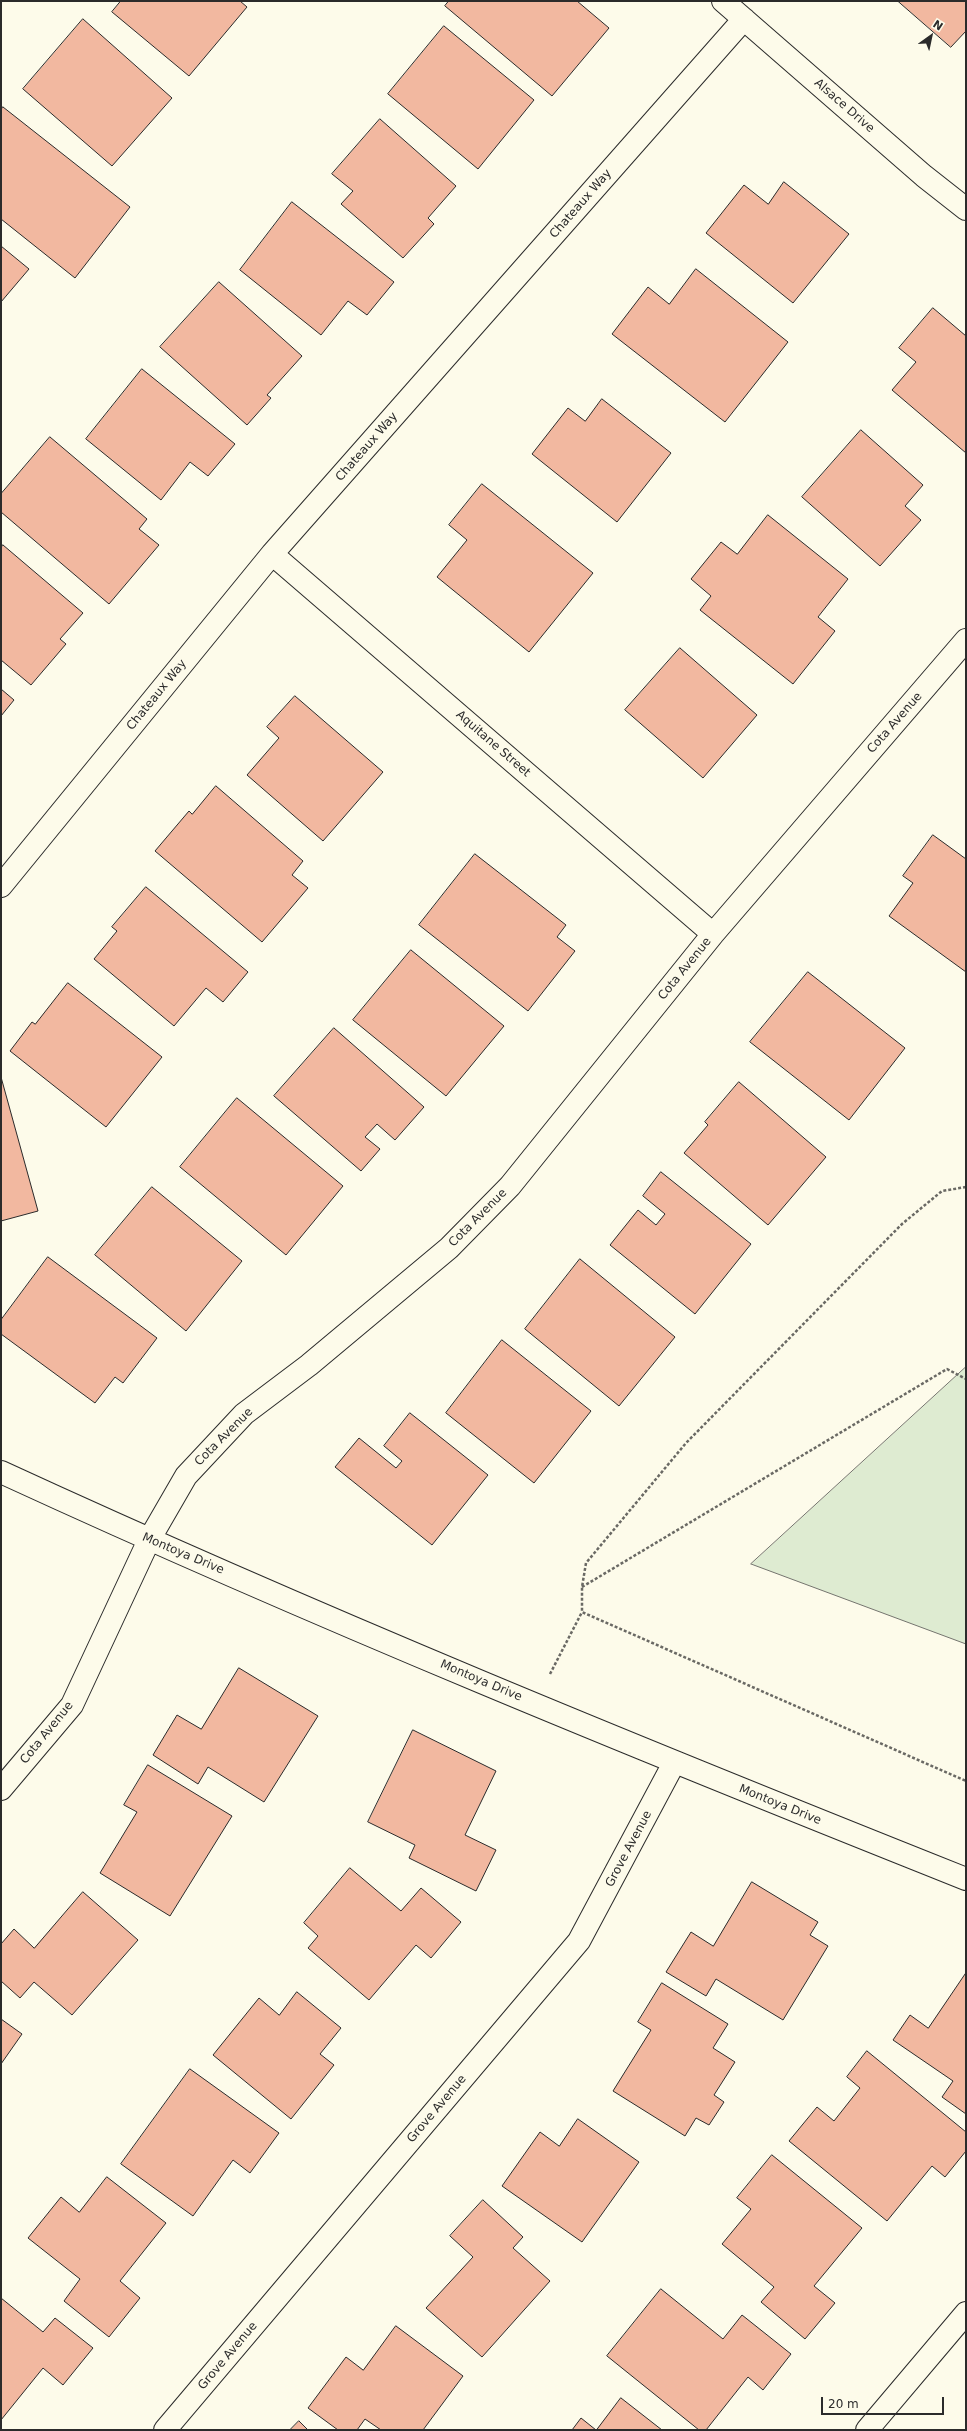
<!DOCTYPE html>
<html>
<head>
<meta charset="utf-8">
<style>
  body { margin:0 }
  #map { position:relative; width:967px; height:2431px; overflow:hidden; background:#fdfbea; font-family:"DejaVu Sans",sans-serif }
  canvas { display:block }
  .frame { position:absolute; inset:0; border:2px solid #2b2b2b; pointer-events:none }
  .north { position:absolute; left:911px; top:16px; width:40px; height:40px; -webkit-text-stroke:3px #fdfbea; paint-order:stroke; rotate:33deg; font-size:11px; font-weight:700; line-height:16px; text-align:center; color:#2b2b2b }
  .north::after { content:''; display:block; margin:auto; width:14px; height:18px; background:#2b2b2b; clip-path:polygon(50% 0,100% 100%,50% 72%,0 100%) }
  .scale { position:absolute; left:821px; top:2397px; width:123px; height:18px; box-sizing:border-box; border:2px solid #2b2b2b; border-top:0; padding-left:5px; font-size:12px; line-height:14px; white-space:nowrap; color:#2b2b2b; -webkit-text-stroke:3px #fdfbea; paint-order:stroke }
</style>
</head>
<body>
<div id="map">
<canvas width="967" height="2431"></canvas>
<div class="frame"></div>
<div class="north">N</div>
<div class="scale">20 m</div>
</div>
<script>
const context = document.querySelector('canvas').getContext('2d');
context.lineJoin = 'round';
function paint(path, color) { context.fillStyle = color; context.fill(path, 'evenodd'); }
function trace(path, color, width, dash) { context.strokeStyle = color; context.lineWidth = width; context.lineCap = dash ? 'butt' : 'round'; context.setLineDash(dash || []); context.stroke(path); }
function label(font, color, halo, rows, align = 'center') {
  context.font = font + ' "DejaVu Sans",sans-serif'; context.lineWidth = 3; context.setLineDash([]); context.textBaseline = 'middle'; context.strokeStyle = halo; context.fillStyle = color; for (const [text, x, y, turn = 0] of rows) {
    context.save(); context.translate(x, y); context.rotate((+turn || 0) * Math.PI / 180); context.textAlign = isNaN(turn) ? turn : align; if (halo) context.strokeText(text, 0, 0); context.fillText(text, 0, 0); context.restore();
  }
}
const green = new Path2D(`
  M966,1367v277l-215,-80z`);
const building = new Path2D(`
  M121,1h119l7,6 -58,69 -77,-64z
  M449,1h128l32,27 -57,68 -107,-90z
  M898,1h68v30l-15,16z
  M83,19l89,79 -60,68 -89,-77z
  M444,26l90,74 -56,69 -90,-75z
  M3,107l127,100 -55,71 -74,-59v-109z
  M380,119l76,67 -28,32 6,6 -31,34 -62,-54 12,-13 -21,-17z
  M784,182l65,52 -56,69 -87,-70 38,-48 24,19z
  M292,202l102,80 -27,33 -19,-14 -27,34 -81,-65z
  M1,246l28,23 -28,33z
  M696,269l92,73 -63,80 -113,-88 36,-47 21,17z
  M219,282l83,74 -35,39 4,3 -24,27 -87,-78z
  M933,308l33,28v117l-74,-63 24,-28 -17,-14z
  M142,369l93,75 -27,32 -18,-14 -29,38 -75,-61z
  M602,399l69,54 -54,69 -85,-68 36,-46 17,13z
  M861,430l62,55 -18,21 16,14 -41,46 -78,-69z
  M50,437l97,82 -8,10 20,16 -50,59 -108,-92v-18z
  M482,484l111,89 -64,79 -92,-75 30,-37 -18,-15z
  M768,515l80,64 -30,38 17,14 -42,53 -93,-74 11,-14 -20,-17 30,-37 16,12z
  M3,545l80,68 -23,26 6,5 -35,41 -30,-25v-112z
  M680,648l77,67 -54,63 -78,-68z
  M1,689l13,11 -13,16z
  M295,696l88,76 -60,69 -76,-66 32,-37 -12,-11z
  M216,786l87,75 -11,14 16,13 -46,54 -107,-91 34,-40 3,3z
  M933,835l33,24v113l-77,-56 24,-33 -10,-7z
  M475,854l91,71 -9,12 18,14 -47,60 -109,-86z
  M146,887l102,85 -25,30 -17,-14 -32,38 -80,-67 23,-28 -5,-4z
  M411,950l93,76 -58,70 -93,-76z
  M808,972l97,76 -56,72 -99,-78z
  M68,983l94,74 -56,70 -96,-76 22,-29 3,2z
  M334,1028l90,79 -29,33 -18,-16 -12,13 15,12 -19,22 -87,-75z
  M1,1077l37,134 -37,10z
  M739,1082l87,75 -58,68 -84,-72 24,-28 -3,-3z
  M237,1098l106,88 -57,69 -106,-88z
  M661,1172l90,72 -56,70 -85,-69 28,-35 18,15 9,-11 -22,-18z
  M152,1187l90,74 -56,70 -91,-76z
  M48,1257l109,81 -34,45 -8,-6 -20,26 -94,-69v-14z
  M580,1259l95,78 -56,69 -94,-77z
  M502,1340l89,71 -57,72 -88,-70z
  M410,1413l78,62 -56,70 -97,-78 24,-29 37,30 6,-7 -18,-15z
  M239,1668l79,48 -54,86 -56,-35 -10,17 -45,-29 24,-40 24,14z
  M413,1730l83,41 -31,64 31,15 -20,41 -67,-33 6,-13 -47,-23z
  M148,1765l84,51 -62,100 -70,-43 37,-61 -13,-7z
  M350,1868l51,43 20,-23 40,34 -30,36 -15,-13 -47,55 -61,-52 10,-12 -14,-13z
  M752,1882l66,40 -8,13 18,11 -45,74 -67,-41 -10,17 -40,-24 25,-40 22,14z
  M83,1892l55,48 -66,75 -38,-33 -14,16 -19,-17v-37l13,-15 20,19z
  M966,1973v141l-24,-17 11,-16 -60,-41 17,-25 18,13z
  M662,1983l66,41 -15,24 22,14 -21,33 10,7 -15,23 -13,-7 -11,18 -72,-45 38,-61 -13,-8z
  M297,1992l44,36 -21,26 14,11 -43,54 -78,-64 46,-57 20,17z
  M1,2019l21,15 -21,30z
  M867,2051l99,81v19l-21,26 -13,-11 -45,55 -98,-80 28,-34 17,14 26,-33 -13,-11z
  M190,2069l89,64 -29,40 -17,-13 -40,56 -72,-52z
  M578,2119l61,43 -57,80 -80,-56 38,-54 19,14z
  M772,2155l90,73 -48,58 21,17 -30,36 -44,-37 13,-15 -52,-43 29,-35 -14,-11z
  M107,2177l59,46 -46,58 20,17 -31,39 -45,-36 16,-22 -52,-41 33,-41 18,15z
  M483,2200l40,37 -10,11 37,33 -68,76 -56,-49 47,-51 -23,-21z
  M661,2289l62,50 19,-24 49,39 -28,36 -15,-13 -42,53h-7l-92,-74z
  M1,2298l42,34 12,-14 38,30 -30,37 -20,-17 -42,52z
  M396,2326l67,50 -40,54h-42l-16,-11 -8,11h-19l-30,-22 38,-51 17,13z
  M621,2398l41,32h-90l9,-12 15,12z
  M299,2421l9,9h-18z`);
const path = new Path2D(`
  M966,1187l-24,4 -40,33 -216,219 -100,120 -4,24v25l384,169
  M582,1587l365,-218 19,10
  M550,1674l32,-62`);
const minor = new Path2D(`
  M723,1l201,175 42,33
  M272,554l441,380
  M1,886l271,-332 472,-535
  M1,1472c317,146 641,278 965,407
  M1,1789l71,-84 77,-165 37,-64 58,-62 65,-49 140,-117 61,-62 203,-252 253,-294
  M165,2430l414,-489 95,-178
  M867,2430l99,-117`);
const streetNames = [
  ["Alsace Drive",844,106,41],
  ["Chateaux Way",581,204,-49],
  ["Chateaux Way",367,447,-49],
  ["Chateaux Way",157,695,-51],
  ["Cota Avenue",895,723,-49],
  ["Aquitane Street",493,744,41],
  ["Cota Avenue",685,969,-51],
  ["Cota Avenue",478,1218,-45],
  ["Cota Avenue",224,1437,-45],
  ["Montoya Drive",183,1554,23],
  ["Montoya Drive",481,1681,23],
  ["Cota Avenue",47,1733,-51],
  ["Montoya Drive",780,1805,22],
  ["Grove Avenue",629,1849,-62],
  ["Grove Avenue",437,2109,-50],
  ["Grove Avenue",228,2356,-50]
];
paint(green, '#deebd1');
trace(green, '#74746e', 1);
paint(building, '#f2b8a0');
trace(building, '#2b2b2b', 1);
trace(minor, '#2b2b2b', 24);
trace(path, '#6a6964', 2.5, [3, 2]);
trace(minor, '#fdfbea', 22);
label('12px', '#2b2b2b', '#fdfbea', streetNames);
</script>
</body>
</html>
